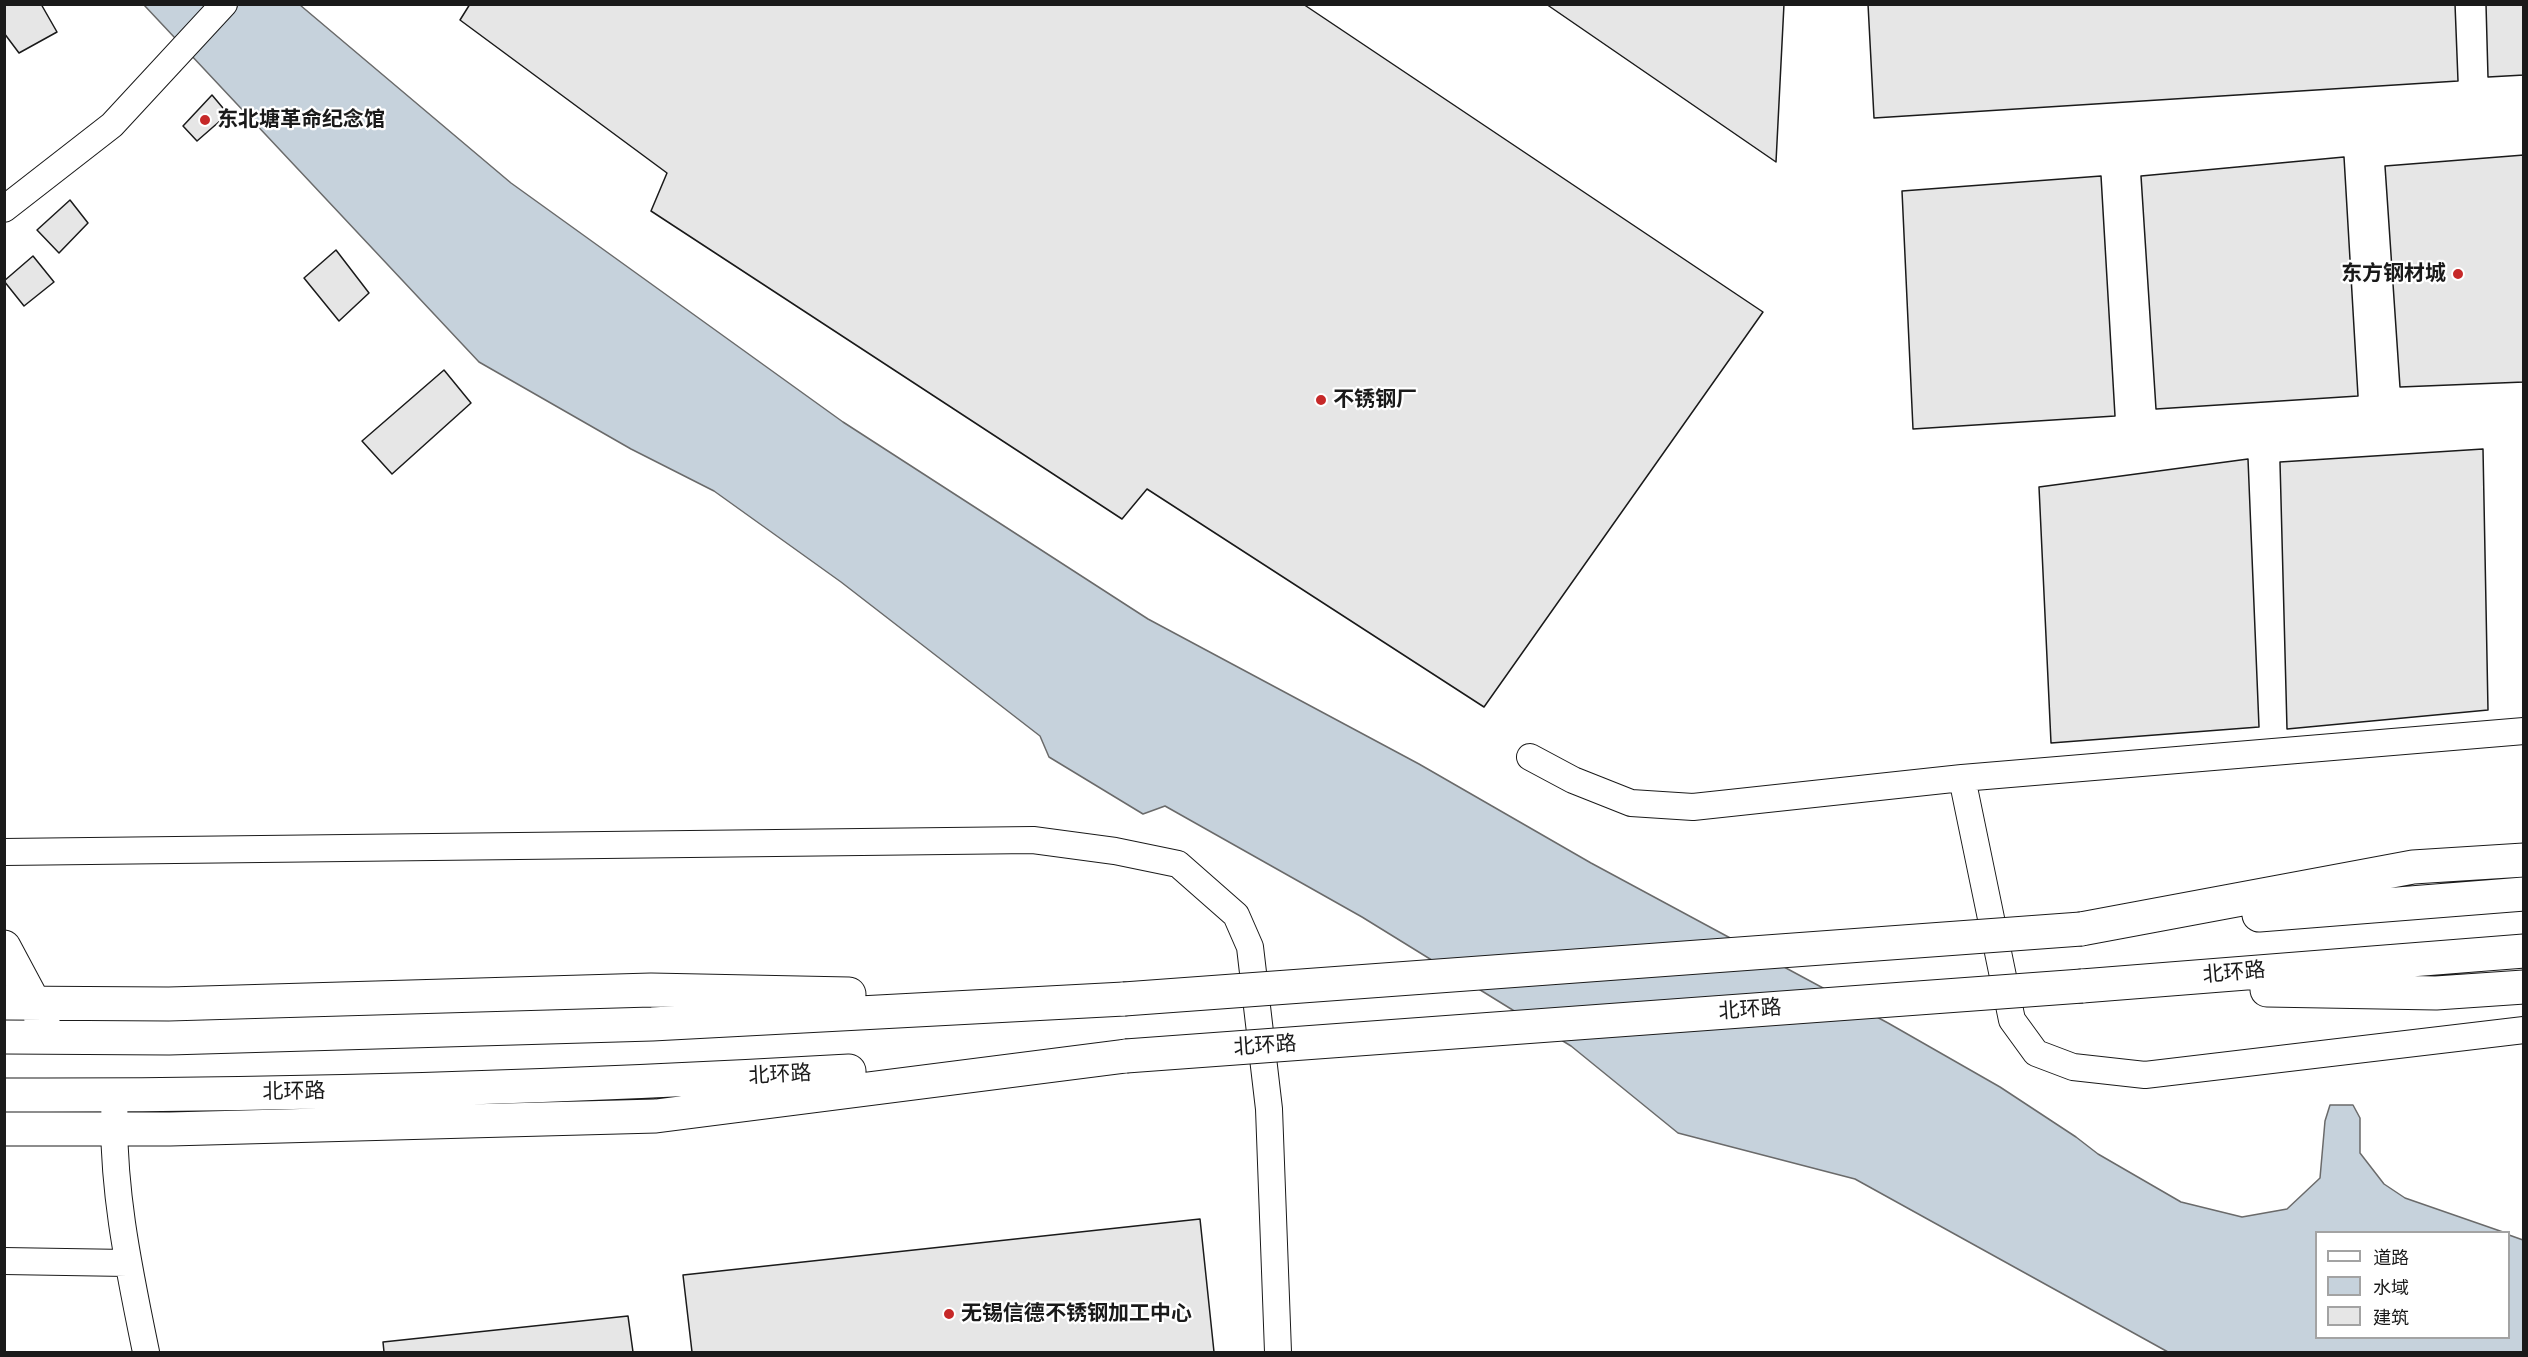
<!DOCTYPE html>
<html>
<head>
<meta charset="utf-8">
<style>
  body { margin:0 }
  #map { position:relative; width:2528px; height:1357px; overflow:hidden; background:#fff; font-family:Lora,"Noto Sans SC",serif }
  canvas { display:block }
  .frame { position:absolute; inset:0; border:6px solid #1a1a1a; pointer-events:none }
  .legend { position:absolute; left:2315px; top:1231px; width:195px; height:108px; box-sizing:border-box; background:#fff; border:2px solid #a3a3a3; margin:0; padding:8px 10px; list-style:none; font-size:18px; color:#1a1a1a }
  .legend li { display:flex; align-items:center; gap:12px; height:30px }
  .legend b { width:30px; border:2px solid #a3a3a3 }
</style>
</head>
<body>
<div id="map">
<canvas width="2528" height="1357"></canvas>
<div class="frame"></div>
<ul class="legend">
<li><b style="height:8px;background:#fff"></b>道路</li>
<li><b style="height:16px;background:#c6d2dc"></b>水域</li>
<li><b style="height:16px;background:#e6e6e6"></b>建筑</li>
</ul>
</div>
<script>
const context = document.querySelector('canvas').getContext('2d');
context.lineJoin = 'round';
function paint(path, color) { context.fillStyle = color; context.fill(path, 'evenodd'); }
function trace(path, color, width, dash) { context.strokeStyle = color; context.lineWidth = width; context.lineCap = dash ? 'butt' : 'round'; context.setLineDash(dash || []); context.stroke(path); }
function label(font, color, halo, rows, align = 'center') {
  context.font = font + ' Lora,"Noto Sans SC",serif'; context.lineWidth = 4.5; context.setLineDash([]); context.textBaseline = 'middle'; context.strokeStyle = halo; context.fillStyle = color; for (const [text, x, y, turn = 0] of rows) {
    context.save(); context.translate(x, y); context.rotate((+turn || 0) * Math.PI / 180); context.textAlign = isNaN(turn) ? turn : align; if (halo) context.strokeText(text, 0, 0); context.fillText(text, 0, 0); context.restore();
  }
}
const water = new Path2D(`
  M144,5h156l211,178 332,239 305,197 271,145 172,99 297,160 112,64 76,50 22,17 83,48 61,15 45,-8 33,-31 5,-57 5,-16h23l7,13v35l24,31 21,14 98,34h-187v106h192l1,-103 14,5v112h-355l-313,-173 -177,-46 -107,-87 -209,-129 -197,-111 -22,8 -94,-57 -9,-21 -199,-154 -127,-91 -83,-42 -152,-87z`);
const building = new Path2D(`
  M4,4h37l16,28 -38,21 -15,-20z
  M470,4h833l460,308 -279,395 -337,-218 -25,30 -471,-308 16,-38 -207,-153z
  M1546,4h238l-8,158z
  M1868,4h587l3,77 -584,37z
  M2486,4h38v71l-36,2z
  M212,95l16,19 -31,27 -14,-15z
  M2524,155v227l-124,5 -15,-221z
  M2344,157l14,239 -202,13 -15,-233z
  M2101,176l14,240 -202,13 -11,-238z
  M70,200l18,23 -29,30 -22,-23z
  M336,250l33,43 -30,28 -35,-43z
  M33,256l21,26 -30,24 -20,-25z
  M444,370l27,33 -79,71 -30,-33z
  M2483,449l5,261 -201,19 -7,-267z
  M2248,459l11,268 -208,16 -12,-256z
  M1200,1219l14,133h-522l-9,-77z
  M628,1316l5,36h-249l-1,-10z`);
const minor = new Path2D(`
  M4,209l108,-84 112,-121
  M1530,757l43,23 58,23 62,4 269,-29 562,-47
  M1962,778l50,242 24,33 37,14 72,8 379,-45
  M4,852l1029,-12 82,11 63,13 58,51 14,32 19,162 9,243
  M115,1096c-5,84 14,174 31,256
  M4,1261l123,2`);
const highway = new Path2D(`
  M2259,915l265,-21
  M2081,929l332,-62 111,-7
  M4,947l39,73
  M2082,986l442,-35
  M2267,990l169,3 88,-6
  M4,1003l165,1 482,-14 198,4
  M4,1037l165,1 483,-14 472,-25
  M4,1095c282,1 564,-8 845,-24
  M4,1129h166l486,-13 470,-60`);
const highwayBridge = new Path2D(`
  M1124,999l957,-70
  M1126,1056l956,-70`);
const markers = [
  [205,120,6,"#c62828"],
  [2458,274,6,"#c62828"],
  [1321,400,6,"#c62828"],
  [949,1314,6,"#c62828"]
];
const poiNames = [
  ["东北塘革命纪念馆",217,120],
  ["东方钢材城",2446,274,"right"],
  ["不锈钢厂",1333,400],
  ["无锡信德不锈钢加工中心",961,1314]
];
const streetNames = [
  ["北环路",2234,973,-5],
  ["北环路",1750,1010,-4],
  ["北环路",1265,1046,-4],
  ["北环路",780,1075,-3],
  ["北环路",294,1092,-1]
];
paint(water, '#c6d2dc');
trace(water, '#6a6a6a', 1.5);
paint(building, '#e6e6e6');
trace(building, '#1a1a1a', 1.5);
trace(minor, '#1a1a1a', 28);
trace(highway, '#1a1a1a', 35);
trace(minor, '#fff', 26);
trace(highway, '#fff', 33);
trace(highwayBridge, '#1a1a1a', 35, []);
trace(highwayBridge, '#fff', 33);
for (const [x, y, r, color] of markers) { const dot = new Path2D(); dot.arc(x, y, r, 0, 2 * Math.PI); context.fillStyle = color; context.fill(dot); trace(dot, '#fff', 2); }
label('bold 21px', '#1a1a1a', '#fff', poiNames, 'left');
label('21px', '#1a1a1a', '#fff', streetNames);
</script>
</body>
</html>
